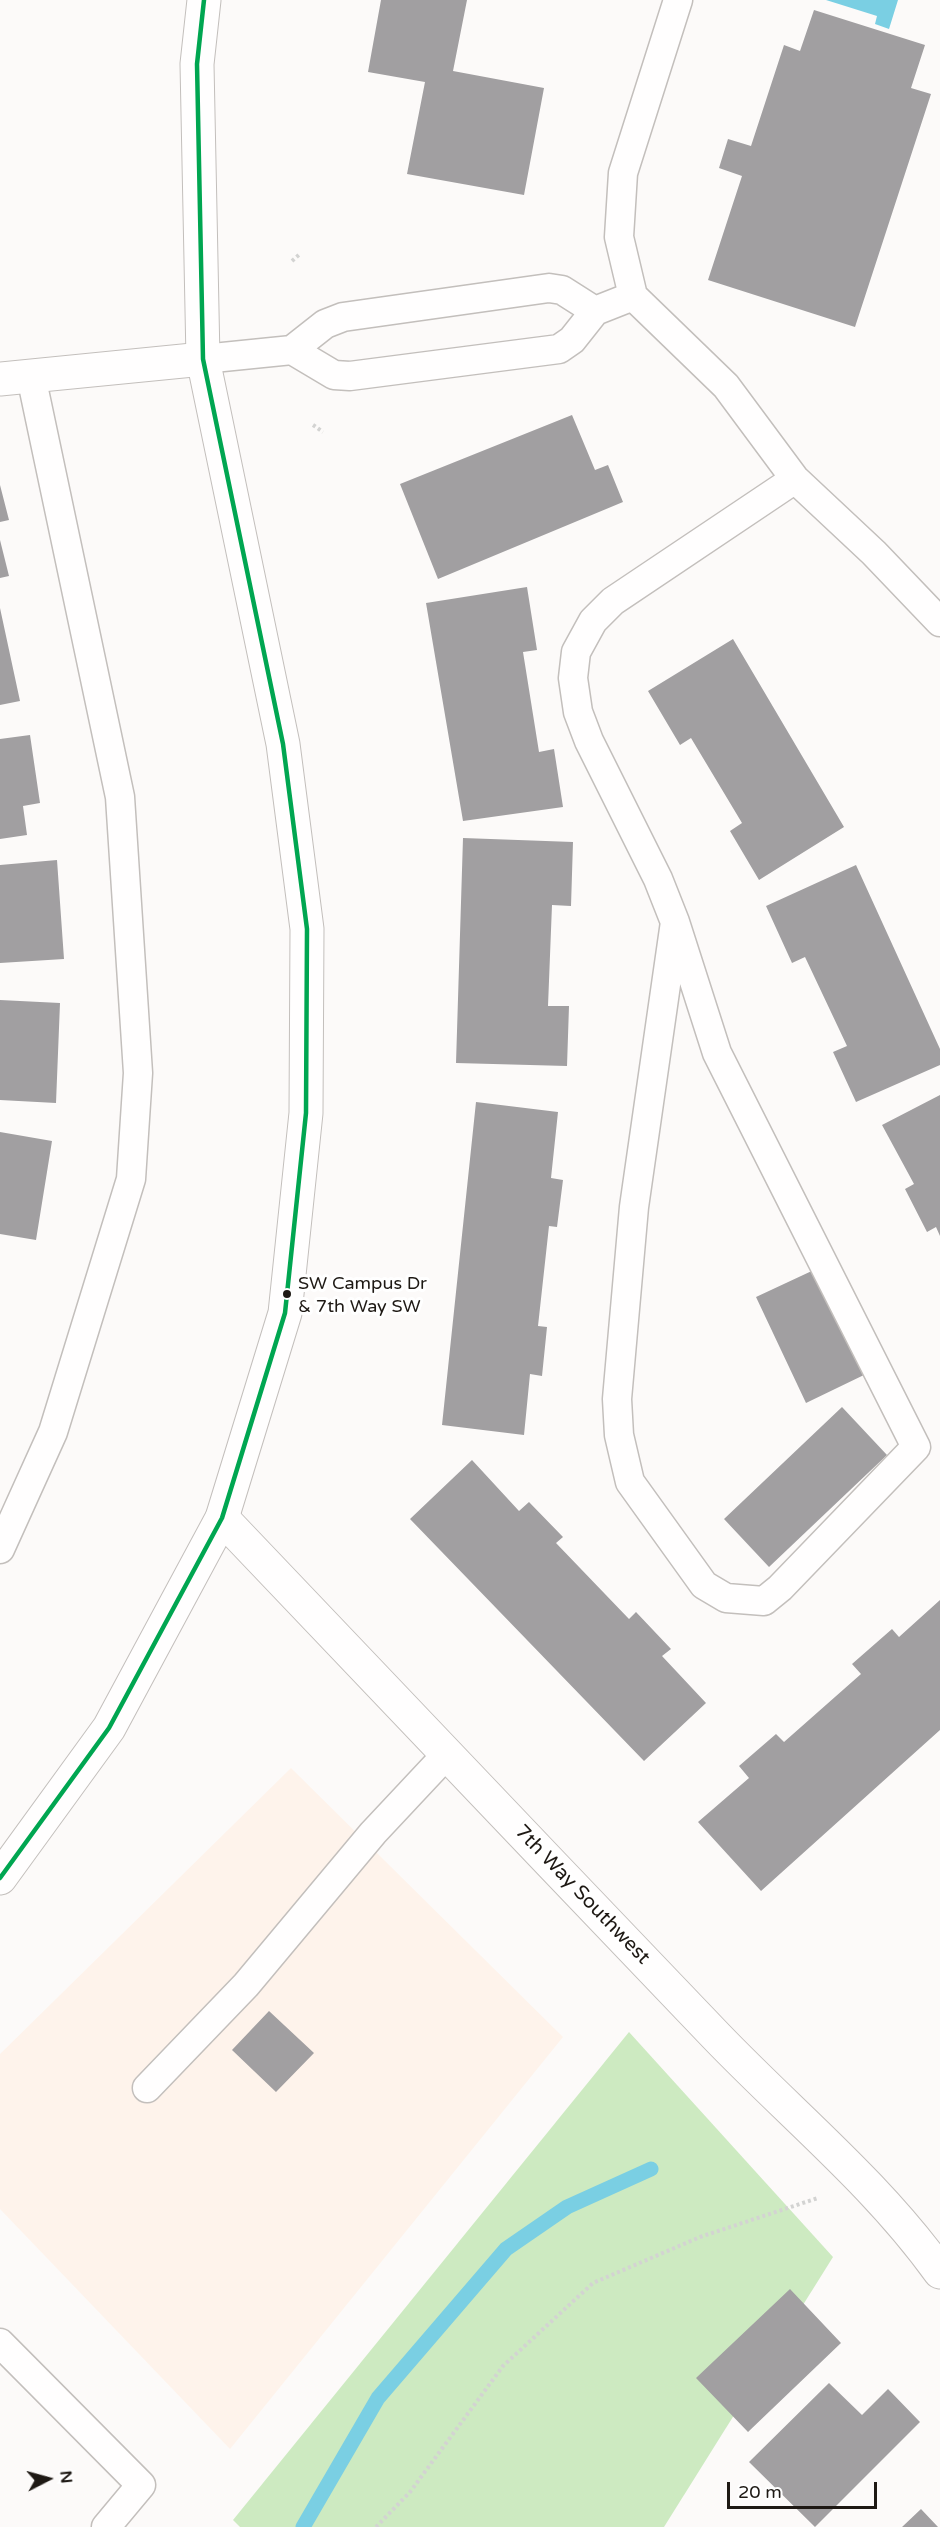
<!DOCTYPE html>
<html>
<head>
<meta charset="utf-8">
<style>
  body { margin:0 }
  #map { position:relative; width:940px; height:2527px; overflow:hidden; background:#fcfaf9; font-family:"Varela Round",sans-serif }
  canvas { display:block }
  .north { position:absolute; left:18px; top:2449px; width:60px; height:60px; -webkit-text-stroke:4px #fff; paint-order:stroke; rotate:84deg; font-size:16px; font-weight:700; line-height:24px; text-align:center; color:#1e1914 }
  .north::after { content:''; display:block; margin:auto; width:21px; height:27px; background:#1e1914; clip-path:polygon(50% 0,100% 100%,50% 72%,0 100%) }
  .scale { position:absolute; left:727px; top:2482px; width:150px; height:27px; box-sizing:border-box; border:3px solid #1e1914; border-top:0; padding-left:8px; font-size:18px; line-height:21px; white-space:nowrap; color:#1e1914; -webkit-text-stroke:4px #fff; paint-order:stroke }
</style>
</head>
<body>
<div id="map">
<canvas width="940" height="2527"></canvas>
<div class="north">N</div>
<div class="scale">20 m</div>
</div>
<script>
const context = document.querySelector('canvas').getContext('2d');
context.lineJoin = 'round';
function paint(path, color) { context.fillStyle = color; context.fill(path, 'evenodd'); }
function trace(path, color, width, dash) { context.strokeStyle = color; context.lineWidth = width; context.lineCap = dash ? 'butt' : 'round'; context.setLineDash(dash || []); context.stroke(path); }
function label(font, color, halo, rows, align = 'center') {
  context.font = font + ' "Varela Round",sans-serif'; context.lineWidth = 6; context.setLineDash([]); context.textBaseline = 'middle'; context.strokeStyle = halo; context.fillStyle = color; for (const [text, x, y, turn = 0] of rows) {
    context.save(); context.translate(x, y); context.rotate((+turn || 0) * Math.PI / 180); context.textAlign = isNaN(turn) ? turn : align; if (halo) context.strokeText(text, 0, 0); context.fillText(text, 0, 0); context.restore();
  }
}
const built = new Path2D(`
  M291,1768l272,269 -333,412 -230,-240v-155z`);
const forest = new Path2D(`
  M629,2032l204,225 -169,270h-424l-7,-7z`);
const water = new Path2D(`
  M826,0h72l-9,29 -14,-5 2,-8z`);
const stream = new Path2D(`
  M303,2527l75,-129 128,-149 61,-42 84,-38`);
const building = new Path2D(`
  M381,0h86l-14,71 91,17 -20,107 -117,-21 18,-92 -57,-10z
  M814,10l111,35 -14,43 20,6 -76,233 -147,-47 34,-104 -23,-8 9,-29 23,7 33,-101 16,6z
  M572,415l23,55 13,-5 15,37 -185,77 -38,-95z
  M0,485l9,35 -9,2z
  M0,540l9,36 -9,2z
  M527,587l10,63 -14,2 16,100 15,-3 9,58 -100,14 -37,-218z
  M0,608l20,93 -20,4z
  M733,639l111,188 -85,53 -29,-49 12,-8 -51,-85 -11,7 -32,-54z
  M30,735l10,68 -17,3 4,29 -27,4v-100z
  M463,838l110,4 -2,64 -19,-1 -4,101h21l-2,60 -111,-3z
  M57,860l7,99 -64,4v-98z
  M856,865l84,184v16l-84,37 -23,-50 14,-6 -42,-89 -13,6 -26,-57z
  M0,1000l60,3 -4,100 -56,-3z
  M940,1095v141l-4,-9 -9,5 -22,-43 9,-5 -32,-59z
  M476,1102l82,10 -7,66 12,2 -6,47 -8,-1 -11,100 9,1 -5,49 -12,-2 -6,61 -82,-10z
  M0,1132l52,9 -16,99 -36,-6z
  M816,1269l50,105 -60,29 -50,-106z
  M842,1407l45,48 -118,112 -45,-48z
  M472,1460l47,51 10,-9 34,35 -7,6 73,76 7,-7 35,37 -9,7 44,47 -62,58 -234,-242z
  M940,1600v130l-179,161 -63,-69 51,-44 -10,-12 37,-32 8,8 77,-68 -9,-10 40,-35 7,8z
  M269,2011l45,42 -38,39 -44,-42z
  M790,2289l51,54 -93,89 -52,-54z
  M829,2383l33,32 26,-26 32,33 -105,105 -66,-65z
  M921,2509l17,18h-36z`);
const path = new Path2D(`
  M292,261l8,-7
  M313,425l10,7
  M376,2527l34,-35 93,-126 90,-83 107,-46 118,-39`);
const lane = new Path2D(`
  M678,0l-55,173 -4,64 14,59 93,90 69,93 79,74 66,69
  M292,350l42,25 16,1 209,-27 13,-9 23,-29 38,-15
  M203,359l89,-9 33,-26 18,-7 206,-29 13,2 33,21
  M675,922l-41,285 -17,192 2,36 11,47 74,103 22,13 38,3 16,-13 136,-141 -199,-394 -42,-131 -17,-43 -69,-138 -11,-29 -5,-34 3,-26 17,-31 20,-20 182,-122
  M0,1549l53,-117 78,-253 7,-106 -18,-276 -89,-421
  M147,2088l99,-103 127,-152 74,-79
  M0,2343l141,142 -35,42`);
const street = new Path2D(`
  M0,379l203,-20
  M222,1518c164,174 330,346 495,519 75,78 160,147 223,235`);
const primary = new Path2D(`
  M0,1878l109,-150 113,-210 63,-205 21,-200 1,-184 -24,-185 -80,-385 -6,-295 7,-64`);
const bus1 = new Path2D(`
  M0,1878l109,-150 113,-210 63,-205 21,-200 1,-184 -24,-185 -80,-385 -6,-295 7,-64`);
const markers = [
  [287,1294,5,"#1e1914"]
];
const busNames = [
  ["SW Campus Dr",298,1284],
  ["& 7th Way SW",298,1307]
];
const streetNames = [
  ["7th Way Southwest",582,1895,46]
];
paint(built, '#fef3eb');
paint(forest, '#cdeac1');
paint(water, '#7acfe3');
trace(stream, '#7acfe3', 15);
paint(building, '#a19fa1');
trace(lane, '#c3bfbc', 31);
trace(street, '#c3bfbc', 35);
trace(primary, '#c3bfbc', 35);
trace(path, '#d3d3d2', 4, [3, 3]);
trace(lane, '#fffefe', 28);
trace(street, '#fffefe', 33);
trace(primary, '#fffefe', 33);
trace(bus1, '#00a651', 4.5);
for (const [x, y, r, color] of markers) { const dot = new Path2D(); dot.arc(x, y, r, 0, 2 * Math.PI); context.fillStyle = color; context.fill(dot); trace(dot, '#fff', 2); }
label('18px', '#1e1914', '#fff', busNames, 'left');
label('20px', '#1e1914', '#fff', streetNames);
</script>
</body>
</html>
